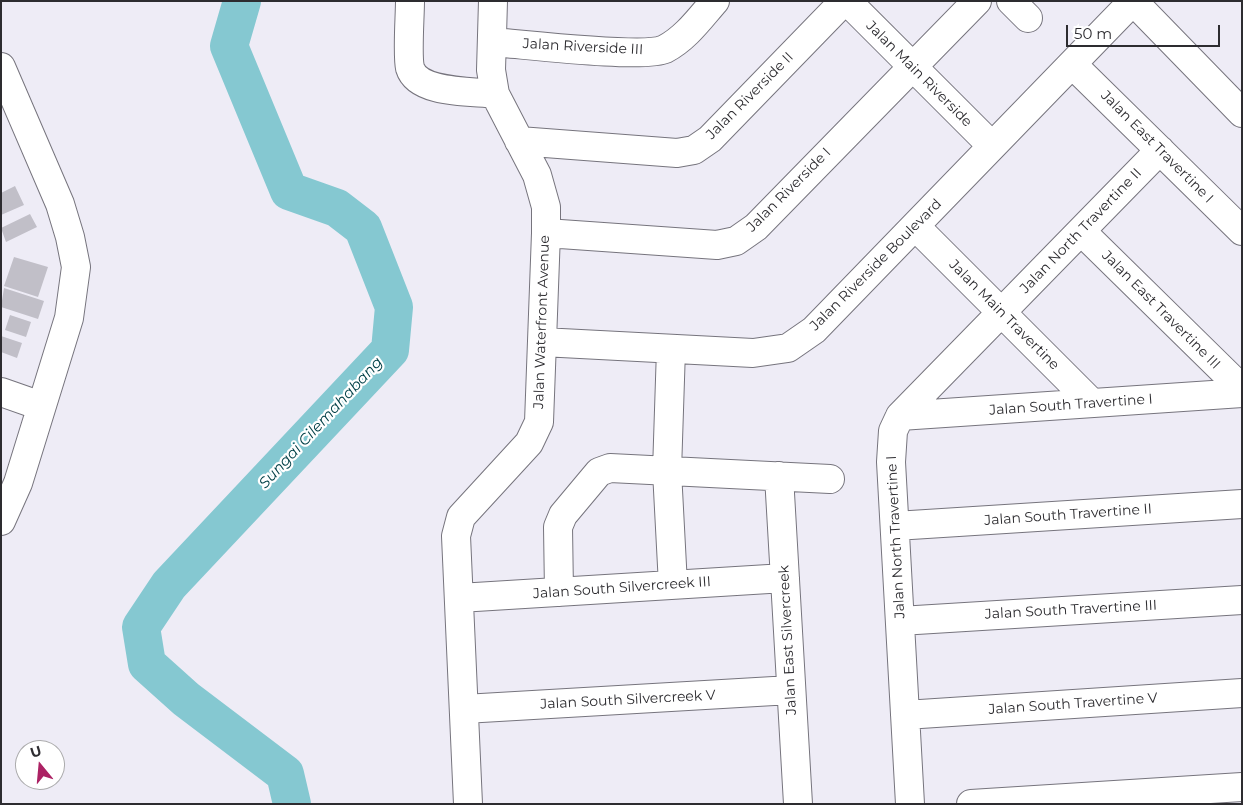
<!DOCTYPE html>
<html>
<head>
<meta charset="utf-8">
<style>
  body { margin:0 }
  #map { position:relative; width:1243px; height:805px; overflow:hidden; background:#eeecf6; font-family:Montserrat,sans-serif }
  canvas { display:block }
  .frame { position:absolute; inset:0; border:2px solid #2d2c30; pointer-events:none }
  .north { position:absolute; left:15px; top:740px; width:50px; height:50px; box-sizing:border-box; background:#fff; border:1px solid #ababac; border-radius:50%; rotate:343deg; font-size:14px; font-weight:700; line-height:20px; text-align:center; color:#2d2c30 }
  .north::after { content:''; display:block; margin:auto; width:18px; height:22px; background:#ac2264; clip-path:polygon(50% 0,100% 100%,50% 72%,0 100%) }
  .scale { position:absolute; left:1066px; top:25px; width:154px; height:22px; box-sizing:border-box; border:2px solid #2d2c30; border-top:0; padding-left:6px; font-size:15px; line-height:18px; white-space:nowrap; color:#2d2c30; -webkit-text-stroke:4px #fff; paint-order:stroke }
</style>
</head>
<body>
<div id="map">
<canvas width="1243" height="805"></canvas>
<div class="frame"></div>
<div class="north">U</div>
<div class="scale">50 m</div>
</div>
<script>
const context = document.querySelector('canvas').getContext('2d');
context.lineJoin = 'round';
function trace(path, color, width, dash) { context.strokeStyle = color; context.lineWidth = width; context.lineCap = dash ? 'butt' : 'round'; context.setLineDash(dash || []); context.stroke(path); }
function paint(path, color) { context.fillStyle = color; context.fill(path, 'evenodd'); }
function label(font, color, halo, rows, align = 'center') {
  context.font = font + ' Montserrat,sans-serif'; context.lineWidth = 4.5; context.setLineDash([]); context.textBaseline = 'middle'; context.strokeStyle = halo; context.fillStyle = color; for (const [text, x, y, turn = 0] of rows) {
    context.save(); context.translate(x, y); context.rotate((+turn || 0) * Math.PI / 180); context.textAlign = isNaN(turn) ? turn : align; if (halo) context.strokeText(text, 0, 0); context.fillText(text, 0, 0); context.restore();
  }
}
const river = new Path2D(`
  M242,1l-13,45 60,145 48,17 26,20 31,79 -4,43 -221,235 -28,42 6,37 39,35 99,75 7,30`);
const building = new Path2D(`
  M15,186l9,19 -23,10v-22z
  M30,214l7,13 -31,15 -5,-14z
  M14,257l34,10 -10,30 -34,-11z
  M4,288l40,13 -6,18 -37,-12z
  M10,315l21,7 -5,15 -21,-7z
  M1,336l21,7 -5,15 -16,-6z`);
const minor = new Path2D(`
  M410,1c0,15 -3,54 0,67 8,26 62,23 85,26
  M847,1l145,145
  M1011,1l17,17
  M492,42c30,2 152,17 173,7 21,-11 35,-31 50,-48
  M1072,64l170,167
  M1,67l59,137 10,33 6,30 -7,51 -51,165 -17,38
  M519,141l158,12 17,-3 16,-11 134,-138
  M915,226l177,177
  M1081,231l161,158
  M546,233l171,12 19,-4 20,-14 221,-226
  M542,342l211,11 35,-5 26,-18 319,-329 109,112
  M671,349l-4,122 6,114
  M1,392l40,14
  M900,416l342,-23
  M779,476l19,328
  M895,526l347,-22
  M559,592l-1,-65 5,-12 36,-43 11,-4 220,11
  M459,598l326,-20
  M900,621l342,-21
  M464,709l327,-19
  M905,715l337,-22
  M468,804l-12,-268 5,-19 68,-74 10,-21 7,-189v-26l-9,-32 -42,-81 -4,-24 2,-69
  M910,804l-19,-342 2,-31 7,-15 260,-266
  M971,804l271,-17`);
const streetNames = [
  ["Jalan Riverside III",583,47,3],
  ["Jalan Main Riverside",919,74,45],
  ["Jalan Riverside II",750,96,-45],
  ["Jalan East Travertine I",1157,147,45],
  ["Jalan Riverside I",789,190,-45],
  ["Jalan North Travertine II",1081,231,-46],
  ["Jalan Riverside Boulevard",876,265,-45],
  ["Jalan East Travertine III",1161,310,45],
  ["Jalan Main Travertine",1004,315,45],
  ["Jalan Waterfront Avenue",542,322,-88],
  ["Jalan South Travertine I",1071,405,-4],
  ["Jalan South Travertine II",1068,515,-4],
  ["Jalan North Travertine I",896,537,-93],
  ["Jalan South Silvercreek III",622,588,-4],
  ["Jalan South Travertine III",1071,610,-3],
  ["Jalan East Silvercreek",788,640,-93],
  ["Jalan South Silvercreek V",628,700,-3],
  ["Jalan South Travertine V",1073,704,-4]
];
const waterNames = [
  ["Sungai Cilemahabang",321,423,-47]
];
trace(river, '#85c8d1', 38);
paint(building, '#c1bfc8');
trace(minor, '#76747d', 30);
trace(minor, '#fff', 28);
label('14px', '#2d2c30', '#fff', streetNames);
label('italic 15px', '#004047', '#fff', waterNames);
</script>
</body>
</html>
